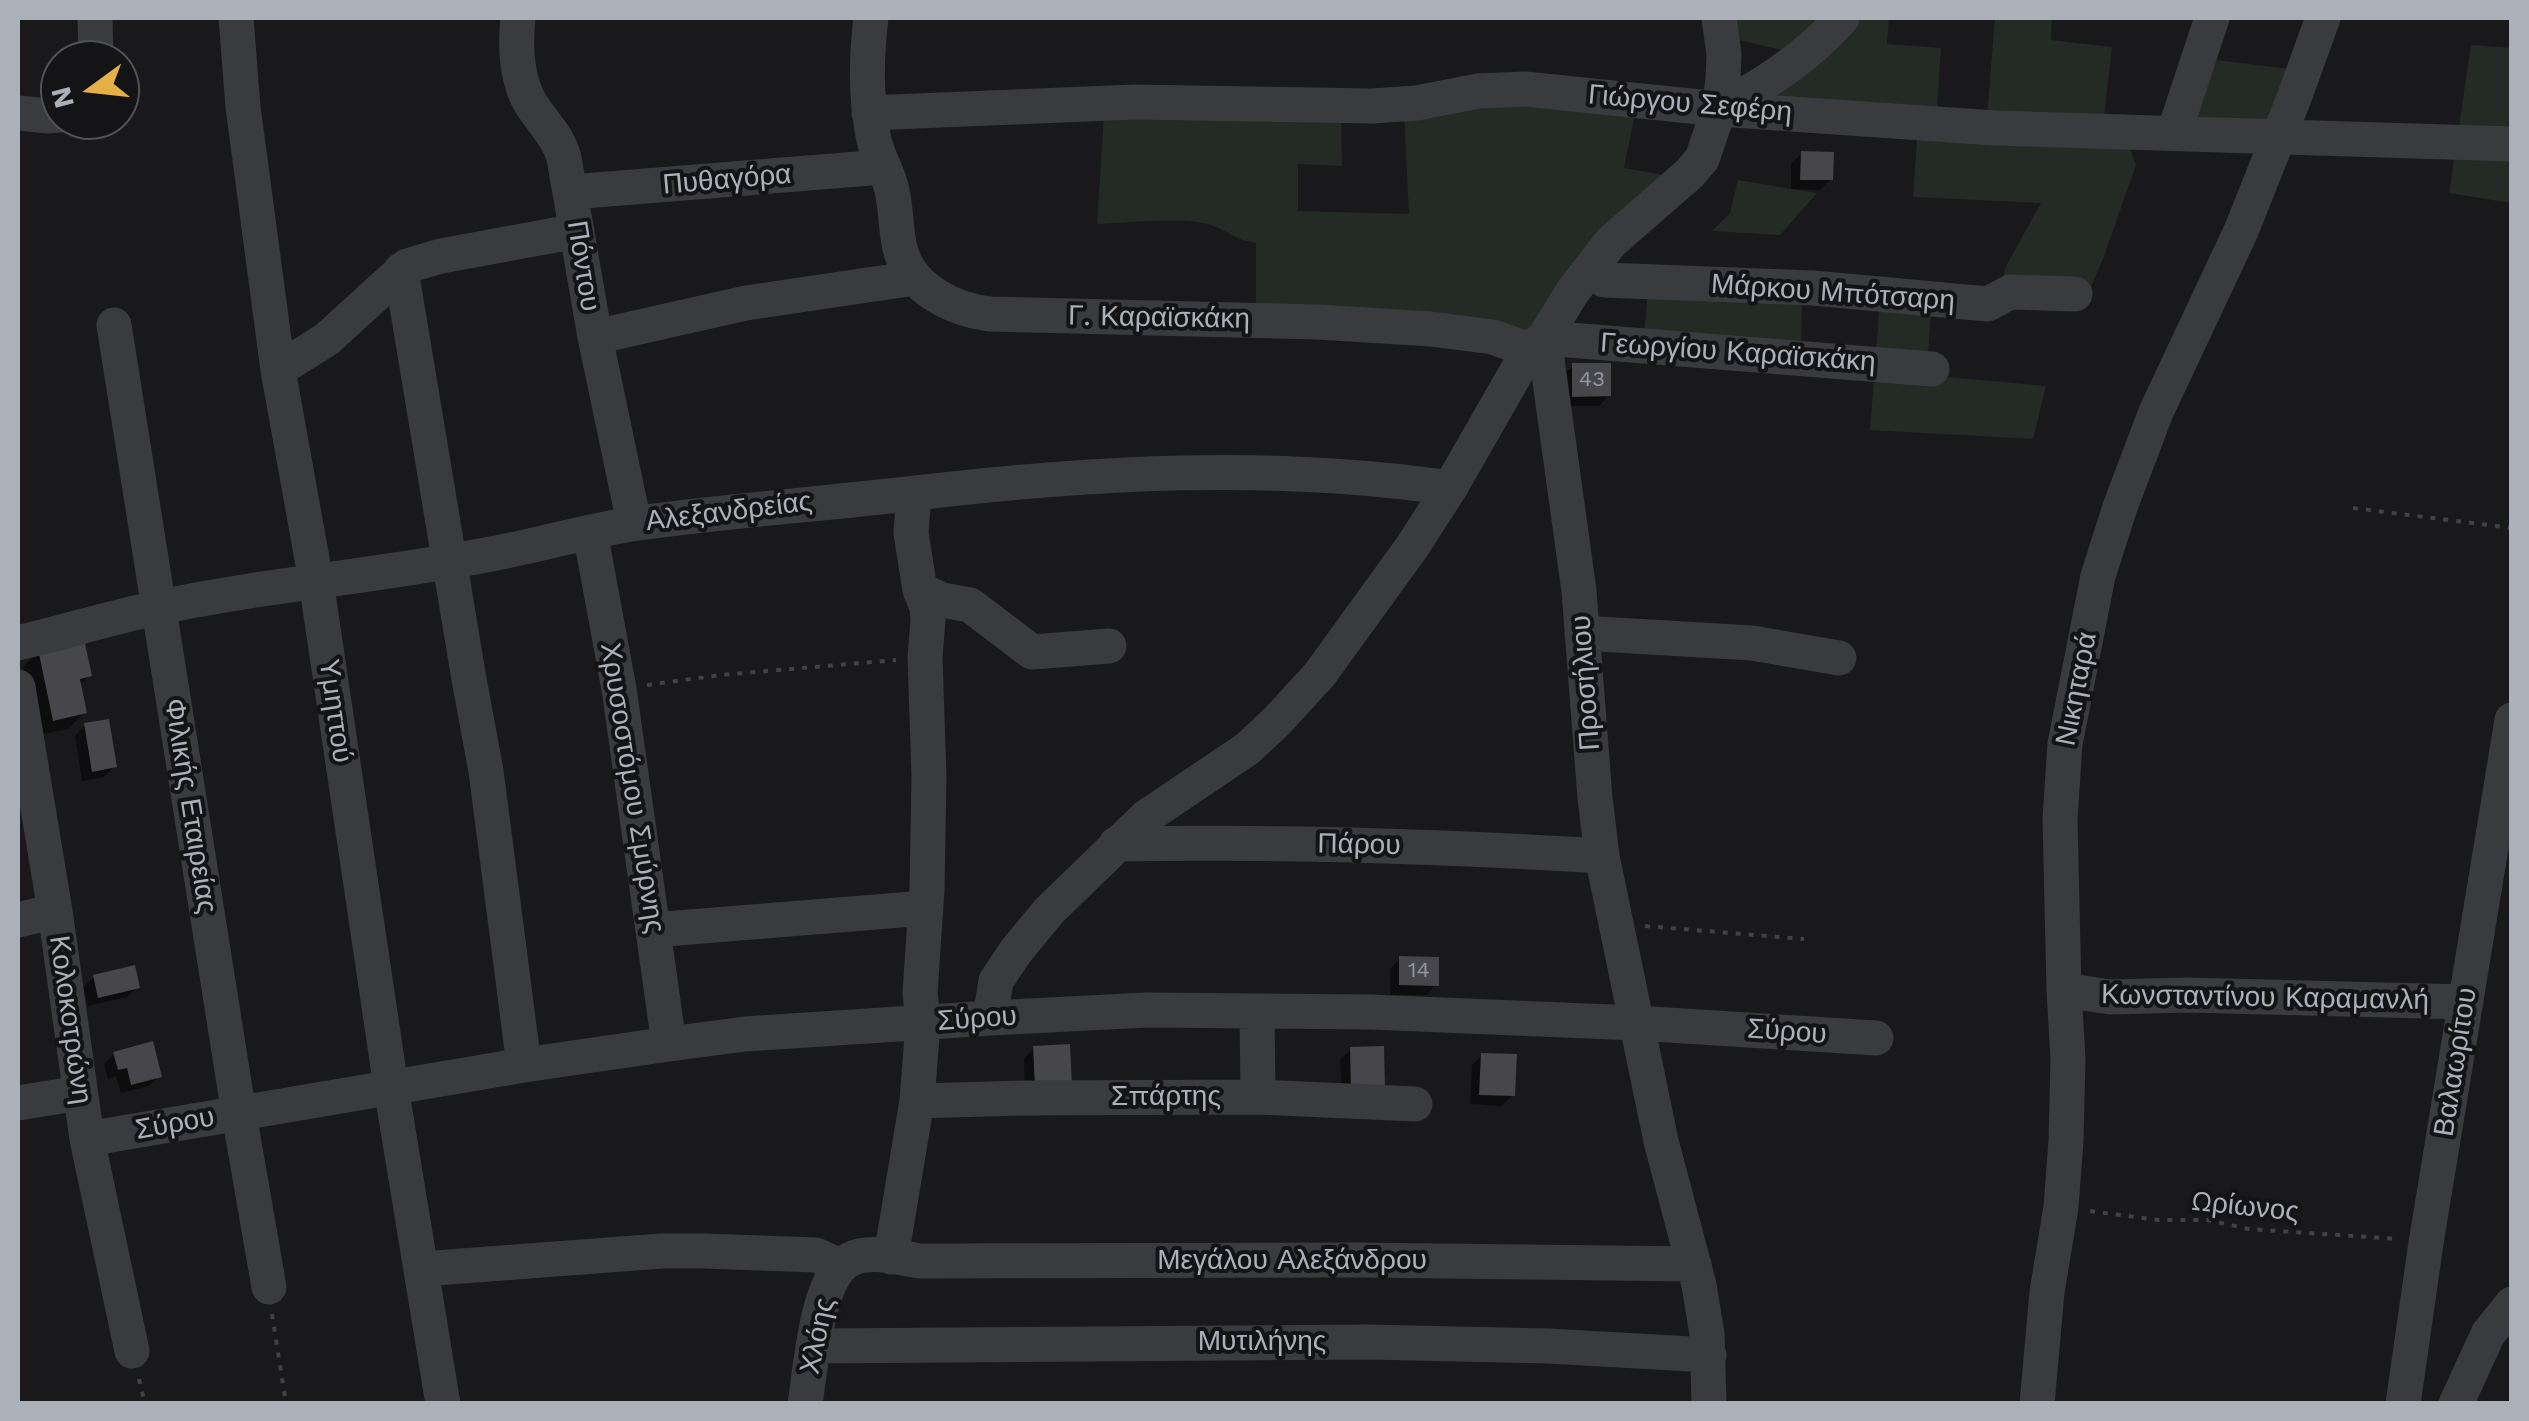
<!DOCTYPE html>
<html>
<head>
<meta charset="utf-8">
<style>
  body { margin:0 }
  #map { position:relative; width:2529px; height:1421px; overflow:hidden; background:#19191b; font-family:"Work Sans",sans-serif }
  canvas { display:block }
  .frame { position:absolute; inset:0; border:20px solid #acb0b9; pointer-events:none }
  .north { position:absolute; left:40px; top:40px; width:100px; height:100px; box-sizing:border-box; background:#141416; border:2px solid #515257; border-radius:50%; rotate:255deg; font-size:28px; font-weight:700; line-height:40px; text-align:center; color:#acb0b9 }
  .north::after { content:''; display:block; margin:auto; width:35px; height:45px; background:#e5b147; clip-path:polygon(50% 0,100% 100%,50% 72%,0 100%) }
</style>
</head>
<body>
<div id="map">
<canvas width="2529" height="1421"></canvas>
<div class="frame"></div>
<div class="north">N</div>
</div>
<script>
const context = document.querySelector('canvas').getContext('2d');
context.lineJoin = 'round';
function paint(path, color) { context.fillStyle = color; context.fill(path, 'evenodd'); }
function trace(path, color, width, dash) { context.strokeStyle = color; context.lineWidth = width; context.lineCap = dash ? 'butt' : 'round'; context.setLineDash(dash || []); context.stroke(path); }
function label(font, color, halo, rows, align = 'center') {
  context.font = font + ' "Work Sans",sans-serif'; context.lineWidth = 8; context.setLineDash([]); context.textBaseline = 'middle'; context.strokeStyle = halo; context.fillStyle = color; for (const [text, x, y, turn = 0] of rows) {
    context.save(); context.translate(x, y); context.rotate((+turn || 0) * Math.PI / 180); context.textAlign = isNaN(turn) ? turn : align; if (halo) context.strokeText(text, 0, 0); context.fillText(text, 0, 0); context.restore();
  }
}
const green = new Path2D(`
  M1733,18h156l-2,26 54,4 -6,90 50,3 10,-123h57l-1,22 61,7 -11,95 25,3 5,6 5,14 -33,94 -21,49 -80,-27 4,-15 35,-63 -128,-6 6,-87 -148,-7 3,-11 34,-36 -70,-16z
  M2471,45l40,3v155l-62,-10z
  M2208,59l82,10 -20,54 -81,-7z
  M1491,99l145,10 -12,59 45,8 -142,164 -271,-26v-71c-21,-3 -27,-12 -45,-18 -28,-9 -82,-2 -114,-1l7,-109 237,-2 1,53 -44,-2v47l111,3 -5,-98z
  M1738,180l79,13 -37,42 -68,-4 18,-18z
  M1648,288l154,5 -1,56 -157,-11z
  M1880,301l52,4 -6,70 120,11 -13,53 -163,-9z`);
const shadow = new Path2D(`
  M1802,153l29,26 -11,11 -29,-1v-25z
  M1573,366l36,29 -10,11h-36l-1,-30z
  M39,651l50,24 -10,11 5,27 -16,16 -30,6 -15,-68z
  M85,725l30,41 -11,11 -22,4 -7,-45z
  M1400,959l36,26 -10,10h-36v-26z
  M94,977l43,10 -10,10 -39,9 -5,-19z
  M1067,1046l-42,51 -1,-38 10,-11z
  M1381,1048l-39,51 -2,-39 11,-10z
  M114,1054l45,22 -10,10 -28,7 -5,-17 -8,3 -4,-15z
  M1482,1055l30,40 -10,11 -32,-2 2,-39z`);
const building = new Path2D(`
  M1801,151l33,1 -1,28h-33z
  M1572,363h39v33l-39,1z
  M84,639l8,37 -12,3 7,34 -34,8 -15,-72z
  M109,719l8,48 -25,5 -8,-49z
  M1399,956l40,1v29l-40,-1z
  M135,965l5,23 -42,10 -5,-23z
  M153,1041l9,36 -31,8 -4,-17 -9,2 -5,-18z
  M1070,1044l2,42 -37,2 -2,-42z
  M1384,1046l1,43 -34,1 -1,-43z
  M1481,1053l36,1 -2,42 -36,-1z`);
const path = new Path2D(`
  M2353,508l159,20
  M647,685l74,-10 175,-15
  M1645,926l159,13
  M2090,1211l68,9h49l42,9 149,10
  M272,1314l14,90
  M139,1379l6,25`);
const minor = new Path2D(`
  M95,18l1,42
  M236,18l7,89 35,263 38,211 75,506 52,317
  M518,18c-3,27 -2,62 13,86 12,19 27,32 33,54l31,179 39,186
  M871,18c-5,41 -6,81 3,122 4,18 15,34 18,51 5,20 3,41 9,61 11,38 54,58 89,62l328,8 113,7 62,8 36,13
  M1720,108c45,-23 88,-52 122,-90
  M18,113l30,3 12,-1
  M869,113l266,-11 237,4 45,-3 61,-12 47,-2 194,20 276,19 517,16
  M2174,133l38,-115
  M571,192l312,-25
  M1591,269l13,11 209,8 175,16 22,-12 65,2
  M401,270l68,409 17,92 38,294
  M114,325l125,789 30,173
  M595,337l151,-34 169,-25
  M1544,338l388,31
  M278,370l49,-31 80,-73 34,-10 136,-25
  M914,493l-3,40 9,57 22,10 28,5 62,47 77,-6
  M590,532l29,157 50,355
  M1582,633l170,10 87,15
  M18,643c46,-11 92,-25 138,-35 111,-24 225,-32 335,-54 50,-9 98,-24 148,-31 92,-13 185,-19 277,-30 177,-21 357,-31 534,-5
  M18,687l37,224 32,228 45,212
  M1116,844c162,-3 324,2 486,12
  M18,920l37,-9
  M653,930l272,-22
  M2064,990l46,7 77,-2 279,7
  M1257,1011l1,86
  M990,1018l6,-37 20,-30 33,-40 97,-94 101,-68 30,-28 43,-47 92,-127 38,-59 79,-138 15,-12
  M917,1101l106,-3 235,-1 157,7
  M18,1103l62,-10
  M87,1139l437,-74 145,-21 76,-10 245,-16 157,-8 223,2 266,11 240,15
  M891,1257l26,-156 6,-78 -3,-30 7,-103 2,-113 -4,-120 3,-37 -1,-13 -7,-17
  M422,1269l240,-18h43l111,4 24,11
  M814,1346l554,-4 180,4 161,9
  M805,1404c6,-36 11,-129 46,-145 20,-10 48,-1 69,2l439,-1 335,4
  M1709,1404l-2,-70 -8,-49 -38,-144 -59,-285 -7,-58 -16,-207 -35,-253 29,-47 38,-49 78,-68 13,-15 17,-50 4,-29 1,-26 -5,-36
  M2037,1404l10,-112 14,-85 5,-66 2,-82 -4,-69 -4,-171 5,-75 33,-168 22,-69 36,-95 85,-181 53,-133 29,-80
  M2403,1404l23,-161 86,-523
  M2456,1404l32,-70 24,-30`);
const numberNames = [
  ["43",1592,380],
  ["14",1419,971]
];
const streetNames = [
  ["Γιώργου Σεφέρη",1690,104,5],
  ["Πυθαγόρα",727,180,-5],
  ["Πόντου",583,266,81],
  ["Μάρκου Μπότσαρη",1833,293,4],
  ["Γ. Καραϊσκάκη",1159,318,1],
  ["Γεωργίου Καραϊσκάκη",1738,353,4],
  ["Αλεξανδρείας",729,512,-7],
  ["Προσήλιου",1586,683,-94],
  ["Νικηταρά",2077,689,-79],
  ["Υμηττού",335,711,82],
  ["Χρυσοστόμου Σμύρνης",632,788,81],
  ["Φιλικής Εταιρείας",190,806,81],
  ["Πάρου",1359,845,1],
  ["Κωνσταντίνου Καραμανλή",2265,998,1],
  ["Σύρου",977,1019,-4],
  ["Κολοκοτρώνη",70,1020,82],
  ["Σύρου",1787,1032,4],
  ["Βαλαωρίτου",2456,1062,-81],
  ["Σπάρτης",1166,1097],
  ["Σύρου",175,1124,-10],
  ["Ωρίωνος",2245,1207,6],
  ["Μεγάλου Αλεξάνδρου",1292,1261],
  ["Χλόης",818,1336,-78],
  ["Μυτιλήνης",1262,1342]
];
paint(green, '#232b24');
paint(shadow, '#0007');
paint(building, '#46464b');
trace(path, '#404246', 4, [5, 8]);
trace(minor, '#3a3b3f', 35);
label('22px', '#92969e', null, numberNames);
label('28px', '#acb0b9', '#141416', streetNames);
</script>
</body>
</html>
